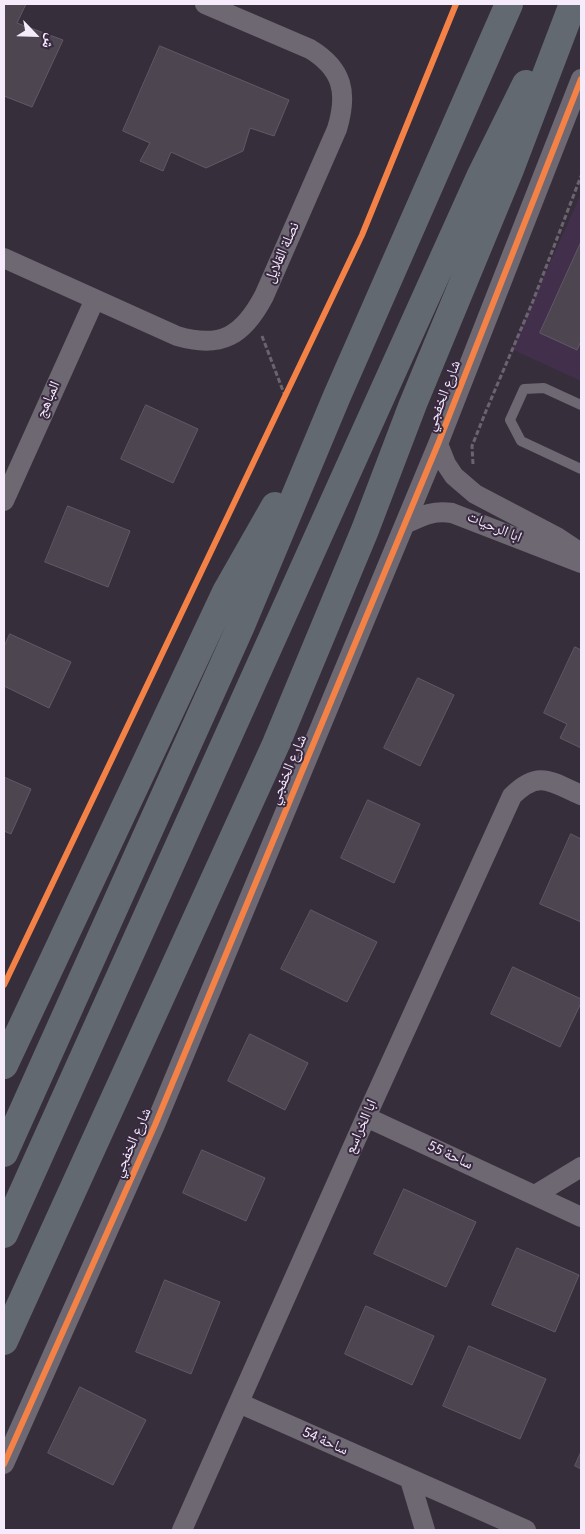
<!DOCTYPE html>
<html>
<head>
<meta charset="utf-8">
<style>
  body { margin:0 }
  #map { position:relative; width:585px; height:1534px; overflow:hidden; background:#372e3b; font-family:"Source Sans 3","Noto Naskh Arabic",sans-serif }
  canvas { display:block }
  .frame { position:absolute; inset:0; border:5px solid #f5ebfb; pointer-events:none }
  .north { position:absolute; left:10px; top:10px; width:50px; height:50px; -webkit-text-stroke:4px #382940; paint-order:stroke; rotate:114deg; font-size:14px; font-weight:700; line-height:20px; text-align:center; color:#f5ebfb }
  .north::after { content:''; display:block; margin:auto; width:18px; height:22px; background:#f5ebfb; clip-path:polygon(50% 0,100% 100%,50% 72%,0 100%) }
</style>
</head>
<body>
<div id="map">
<canvas width="585" height="1534"></canvas>
<div class="frame"></div>
<div class="north">ش</div>
</div>
<script>
const context = document.querySelector('canvas').getContext('2d');
context.lineJoin = 'round';
function paint(path, color) { context.fillStyle = color; context.fill(path, 'evenodd'); }
function trace(path, color, width, dash) { context.strokeStyle = color; context.lineWidth = width; context.lineCap = dash ? 'butt' : 'round'; context.setLineDash(dash || []); context.stroke(path); }
function label(font, color, halo, rows, align = 'center') {
  context.font = font + ' "Source Sans 3","Noto Naskh Arabic",sans-serif'; context.lineWidth = 4; context.setLineDash([]); context.textBaseline = 'middle'; context.strokeStyle = halo; context.fillStyle = color; for (const [text, x, y, turn = 0] of rows) {
    context.save(); context.translate(x, y); context.rotate((+turn || 0) * Math.PI / 180); context.textAlign = isNaN(turn) ? turn : align; if (halo) context.strokeText(text, 0, 0); context.fillText(text, 0, 0); context.restore();
  }
}
const built = new Path2D(`
  M581,194v187l-70,-32z`);
const building = new Path2D(`
  M4,4h22l-9,19 46,17 -31,67 -28,-11z
  M160,46l129,54 -15,36 -24,-8 -7,23 -37,17 -35,-16 -8,19 -23,-10 10,-18 -27,-12z
  M581,242v99l-4,9 -37,-17z
  M146,405l52,24 -25,54 -52,-24z
  M68,506l62,25 -22,56 -63,-25z
  M10,634l61,28 -22,46 -45,-22v-39z
  M575,647l6,3v98l-21,-10 7,-14 -23,-11z
  M418,678l36,17 -34,71 -36,-18z
  M4,777l27,12 -20,45 -7,-3z
  M368,800l52,24 -26,59 -53,-25z
  M571,834l10,5v83l-41,-18z
  M311,910l66,32 -30,60 -66,-33z
  M513,967l68,32v4l-21,44 -69,-33z
  M250,1034l58,29 -23,47 -57,-29z
  M202,1150l63,28 -19,43 -63,-28z
  M404,1189l72,33 -30,65 -72,-33z
  M517,1248l62,27 -24,57 -63,-27z
  M165,1280l55,22 -29,72 -55,-22z
  M366,1306l68,30 -22,49 -67,-31z
  M469,1346l77,33 -26,60 -77,-33z
  M80,1387l66,33 -33,65 -65,-32z
  M581,1452v17l-6,-3z`);
const path = new Path2D(`
  M262,336l23,60
  M473,464l-1,-18 14,-35 47,-110 48,-125`);
const service = new Path2D(`
  M581,405l-37,-17 -20,1 -14,31 11,21 60,28`);
const minor = new Path2D(`
  M4,258l173,78c44,13 66,0 87,-40l73,-167c11,-36 6,-60 -27,-80l-105,-45
  M438,444l8,20 8,12 21,18 82,43 24,16
  M4,501l91,-202
  M405,524c17,-8 28,-14 47,-11l129,50
  M366,1117l215,100
  M535,1195l46,-28
  M239,1403l287,127
  M4,1464l151,-339 283,-681 143,-365
  M410,1480l15,50
  M182,1530l184,-413 146,-321c27,-27 39,-14 69,-1`);
const trunk = new Path2D(`
  M4,1065l222,-473 49,-86
  M4,1153l236,-525 97,-232 172,-392
  M4,1234l476,-1057 46,-93
  M4,1341l272,-597 89,-214 48,-126 96,-232 64,-168`);
const cycleway = new Path2D(`
  M4,985l358,-750 94,-231
  M4,1464l151,-339 283,-681 143,-365`);
const streetNames = [
  ["نصلة القلايل",283,253,-66],
  ["شارع الخفجي",444,396,-69],
  ["المباهج",49,400,-66],
  ["ابا الرحيات",494,528,23],
  ["شارع الخفجي",289,770,-67],
  ["ابا الخراسع",362,1127,-66],
  ["شارع الخفجي",133,1143,-66],
  ["ساحة 55",450,1156,25],
  ["ساحة 54",325,1442,24]
];
paint(built, '#412f4b');
paint(building, '#4d4651');
trace(building, '#615965', 1);
trace(path, '#6b646e', 3, [5, 2.5]);
trace(service, '#6e6872', 10);
trace(minor, '#6e6872', 20);
trace(trunk, '#636970', 28);
trace(cycleway, '#f48246', 6);
label('15px', '#f5ebfb', '#382940', streetNames);
</script>
</body>
</html>
